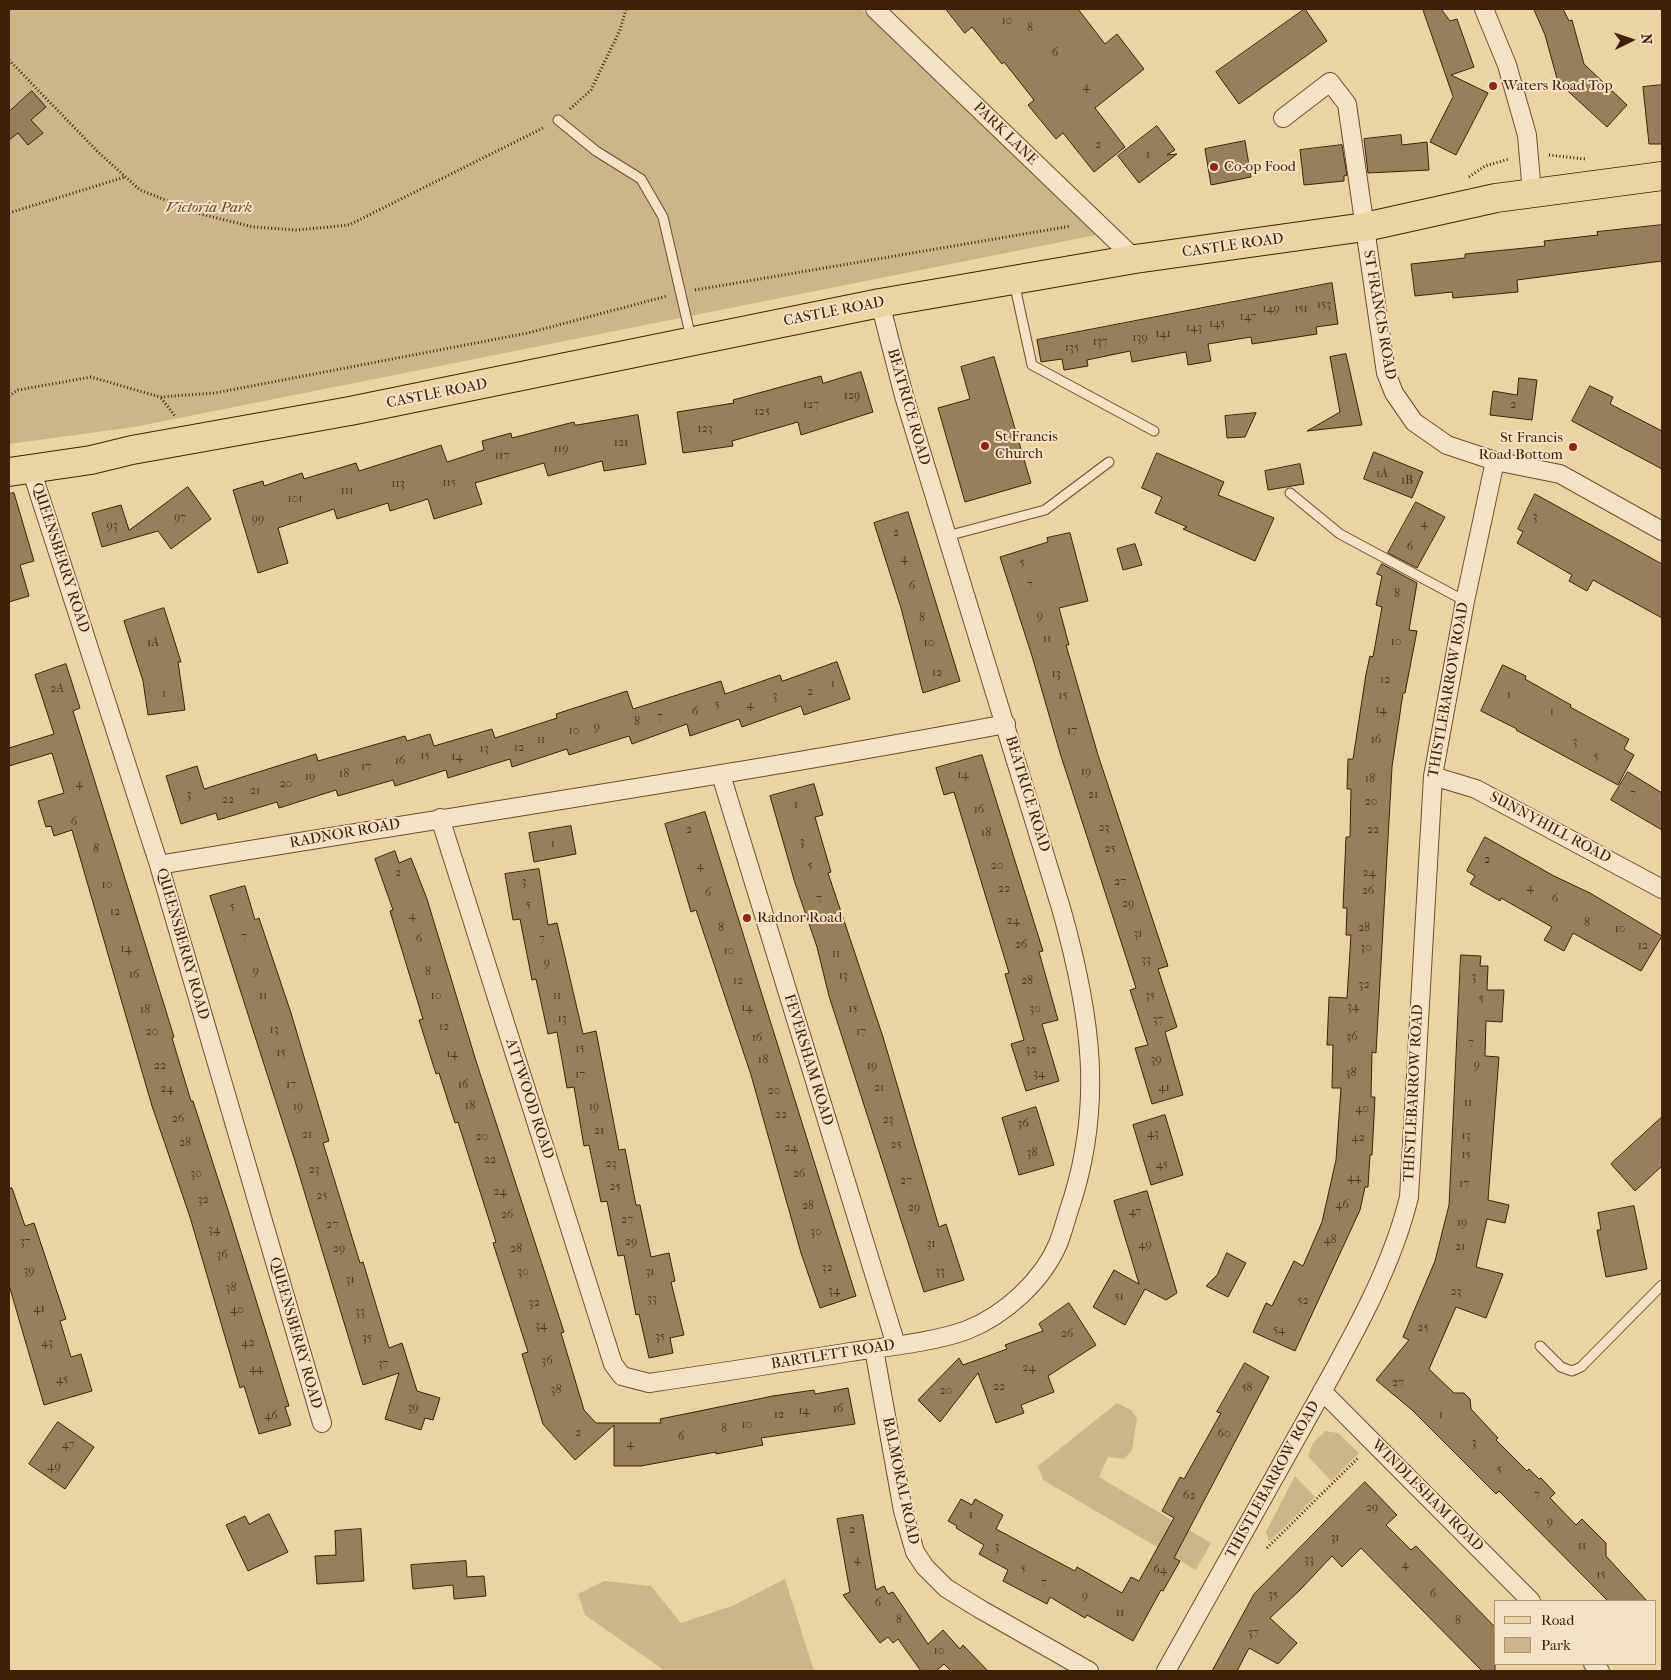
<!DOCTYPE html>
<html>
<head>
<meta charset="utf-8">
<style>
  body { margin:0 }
  #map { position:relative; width:1671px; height:1680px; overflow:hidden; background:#ecd3a4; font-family:"IM FELL French Canon",serif }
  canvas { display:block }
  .frame { position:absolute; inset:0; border:10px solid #3e2108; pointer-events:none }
  .legend { position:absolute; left:1494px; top:1600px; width:162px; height:65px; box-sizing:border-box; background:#f3e2c4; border:1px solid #ab9579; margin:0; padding:6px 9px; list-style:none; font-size:15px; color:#3e2108 }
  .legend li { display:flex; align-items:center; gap:10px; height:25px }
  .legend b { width:25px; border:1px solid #ab9579 }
  .north { position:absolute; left:1606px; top:15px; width:50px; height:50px; -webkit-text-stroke:4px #f3e2c4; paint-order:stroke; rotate:86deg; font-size:14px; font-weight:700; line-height:20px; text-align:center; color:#3e2108 }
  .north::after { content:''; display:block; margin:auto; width:18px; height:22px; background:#3e2108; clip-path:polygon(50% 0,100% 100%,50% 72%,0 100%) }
</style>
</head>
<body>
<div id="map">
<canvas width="1671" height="1680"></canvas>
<div class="frame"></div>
<ul class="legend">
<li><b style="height:6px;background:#ecd3a4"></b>Road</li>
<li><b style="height:14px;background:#ceb589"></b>Park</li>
</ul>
<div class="north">N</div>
</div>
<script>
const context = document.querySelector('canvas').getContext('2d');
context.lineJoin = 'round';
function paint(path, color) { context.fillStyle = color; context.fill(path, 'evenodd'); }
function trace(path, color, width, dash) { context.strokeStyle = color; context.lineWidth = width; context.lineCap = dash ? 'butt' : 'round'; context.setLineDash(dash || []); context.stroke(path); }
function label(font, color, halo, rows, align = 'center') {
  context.font = font + ' "IM FELL French Canon",serif'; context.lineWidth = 4; context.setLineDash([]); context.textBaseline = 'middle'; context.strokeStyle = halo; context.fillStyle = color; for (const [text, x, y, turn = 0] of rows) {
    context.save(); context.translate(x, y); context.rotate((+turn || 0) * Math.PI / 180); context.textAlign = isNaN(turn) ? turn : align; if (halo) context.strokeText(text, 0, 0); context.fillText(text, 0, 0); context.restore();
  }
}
const green = new Path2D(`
  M9,9h852l235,226 -962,192 -125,17z
  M1117,1403l14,7 6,8 -5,32 -8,9 -16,-2 -9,20 112,66 -15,27 -153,-90 -5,-14z
  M1325,1431l13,2 21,20 -28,28 -23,-25 5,-13z
  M1295,1476l20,21 -46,45 -3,-10z
  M785,1579l29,92h-149l-80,-56 -7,-21 26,-13 47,5 30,37 51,-17z`);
const building = new Path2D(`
  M946,9h132l27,35 12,-10 27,35 -49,39 30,39 -31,25 -31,-39 -7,6 -28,-34 6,-5 -30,-38 -2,2 -30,-37 -7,6z
  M1305,9l22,32 -88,63 -23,-32z
  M1423,9h18l9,12 7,-2 17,48 -23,8 37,18 -32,62 -26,-13 23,-45z
  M1534,9h29l6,12 3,-1 12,44 43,41 -20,22 -49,-45 -13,-47z
  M1662,85v59h-13l-6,-57z
  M32,91l14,16 -15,13 12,13 -15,12 -10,-12 -9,7v-28z
  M1157,126l18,24 -8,5 10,-1 -38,29 -21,-27z
  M1401,135l1,10 25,-3 2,28 -61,3 -4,-34z
  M1245,141l6,36 -40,8 -6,-36z
  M1342,145l5,30 -3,1v5l-40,4 -4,-35z
  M1662,225v36l-145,19 1,12 -65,6 -1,-6 -37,4 -4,-32 54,-6v-4l80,-8 -1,-5 54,-6 -1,-3z
  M1332,283l6,41 -22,3 1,7 -65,10 -1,-7 -43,7 3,17 -23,4 -2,-13 -54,10 -2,-11 -43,9 1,6 -24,4 -2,-11 -21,3 -4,-22z
  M1346,354l16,71 -55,6 33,-19 -10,-55z
  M994,357l37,126 -66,19 -27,-94 32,-9 -9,-32z
  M861,372l12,40 -72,23 -3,-13 -66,19 1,5 -50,7 -6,-41 57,-9 -1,-3 88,-24 2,7z
  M1519,378l18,2 -5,40 -42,-5 3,-24 24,4z
  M1590,386l23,11 -3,7 52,27v38l-90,-48z
  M1256,413l-11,24 -18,1 -2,-22z
  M638,415l8,49 -42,7 -2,-10 -54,15 -4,-13 -69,20 7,21 -48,15 -6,-20 -38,12 -2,-8 -51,16 -3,-10 -56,19 10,35 -30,10 -25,-83 30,-9 1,5 38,-13 2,6 52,-16 3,8 82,-26 6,17 37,-12 -2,-9 29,-8 1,5 62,-16 1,3z
  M1374,452l49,20 -11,26 -48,-19z
  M1157,453l67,29 -6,13 56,23 -19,43 -72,-32 4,-2 -32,-14 7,-16 -20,-9z
  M1300,464l4,20 -36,6 -3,-19z
  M188,487l23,32 -40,30 -13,-18 -56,16 -10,-34 29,-8 8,25z
  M14,493l20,68 -14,4 9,31 -20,6v-108z
  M1535,494l127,70v54l-69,-38 -6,11 -18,-10 3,-6 -55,-32 6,-11 -5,-3z
  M1416,502l29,15 -28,51 -29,-15z
  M908,512l52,169 -37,12 -22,-85 -27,-85z
  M1070,533l18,68 -29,7 10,37h-3l32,110 70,211 -10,3 19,58 -12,5 18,63 -31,9 -17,-56 13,-3 -18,-55 6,-2 -76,-235 -28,-97 -32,-99 48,-15 -1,-4z
  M1135,544l7,21 -19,5 -6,-21z
  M1382,564l35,19 -8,47 8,1 -12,62h-2l-11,74 -16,286 -4,-1 -1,45h4l-3,58h-2l-2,32h-3l-5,23 -65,141 -42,-19 13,-29 6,3 22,-45 9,5 19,-44 14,-62 5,-72h-9l1,-43h-6l2,-48 18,1 4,-63h-5l1,-27h-4l3,-71h4l1,-48h-4l1,-30h5l13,-85 4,-18 3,1 9,-50 -6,-2 6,-29 -5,-2z
  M164,608l17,54h-3l7,48 -37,5 -5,-34 -19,-60z
  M837,662l13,37 -46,16 -3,-9 -59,21 -3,-8 -49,17 -3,-12 -55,20 -3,-8 -60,19 -2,-6 -55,18 -2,-8 -62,19 -2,-8 -51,16 -2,-6 -55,16 -2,-6 -57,18 -2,-6 -59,18 -2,-7 -35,11 -15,-48 31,-10 7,23 112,-35 2,7 87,-25 2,5 23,-7 4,12 58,-17 3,9 62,-20 -1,-4 71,-23 6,18 88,-28 4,13 55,-19 2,6z
  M66,664l14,44 -7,3 101,326 -2,1 19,63h2l35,109 61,196 -4,1 6,18 -32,9 -15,-48 -4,2 -50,-171 -38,-111 -80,-276 -18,6 -3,-10 -5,1 -8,-26 26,-8 -12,-40 -43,13v-18l45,-14 -19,-59z
  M1503,665l23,11 -1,3 46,26 -1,2 59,32 -5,10 10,6 -16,30 -102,-55 1,-1 -36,-18z
  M982,755l61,196 -4,1 19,68 -16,4 17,57 -33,10 -15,-47 13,-4 -19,-66 4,-1 -55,-181 -10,3 -8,-27z
  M1628,772l34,21v37l-51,-30z
  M814,784l9,31 -8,2 16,55 -3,1 55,164 56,190 7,-3 18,56 -40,12 -95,-296 -12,-49 -22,-64 -25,-87z
  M705,812l151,484 -36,12 -19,-55 -50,-178 -55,-165 -5,2 -26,-88z
  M571,826l5,28 -42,8 -5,-29z
  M1485,837l69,39 36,17 72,43 -21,35 -68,-38 -9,18 -20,-11 8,-13 -51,-29 -1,3 -30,-17 5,-8 -8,-5z
  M395,851l4,12 12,-5 16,41 49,162 88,271 -3,1 23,77 12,13h65l-1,-4 113,-23 41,-6 1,4 33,-6 7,36 -94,14 2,7 -47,9v-2l-75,14h-27v-41l-39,35 -32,-36 -21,-70 6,-2 -35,-109 3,-1 -38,-120 -3,1 -16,-50 -3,1 -17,-54 4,-1 -33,-108 3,-1 -18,-51z
  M539,869l9,56 9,-2 26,111 13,-3 23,119 6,-1 11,56h4l11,52 18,-4 6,28 -4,1 13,53 -14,3 3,15 -24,5 -10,-44 -3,1 -12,-60 -6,1 -11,-55 -6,1 -12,-57 -5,1 -10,-59 -7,1 -10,-56 -9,2 -12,-55 -4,1 -12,-61 -7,1 -8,-46z
  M245,886l10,34 4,-2 32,95 38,128 -6,2 37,120 3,-1 26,86 13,-5 15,48 23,7 -7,22 -8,-2 -4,12 -36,-11 14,-46 -36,12 -68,-224 -85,-265z
  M1461,955l20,1 -1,10h8l-1,24h17l-2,32 -16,-1 -1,35 14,1 -11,143 21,5 -4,18 -18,-4 -11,48 27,7 -17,44 -30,-11 -27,62 25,24h10l6,6 1,10 27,29 -2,2 31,31 2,-2 10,10 2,-1 14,15 -5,5 26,27 6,-6 24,24v13l41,45h-39l-109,-110 -3,3 -84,-84 -36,-30 33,-40 -6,-3 32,-76 14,-56z
  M1036,1107l18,58 -35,10 -17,-57z
  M1165,1115l18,60 -32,10 -18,-60z
  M1662,1117v49l-27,25 -24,-27z
  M9,1188h3l13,38 9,-3 32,96 -6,2 11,36 10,-3 11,37 -48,14 -35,-120z
  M1147,1191l30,102 -11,7 -21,-11 -20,36 -32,-18 21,-37 25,14 -25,-83z
  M1634,1206l13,63 -41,8 -9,-47h4l-3,-17z
  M1227,1253l19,10 -18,34 -22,-11 11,-11z
  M1069,1303l27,42 -48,31 6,16 -33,13 3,8 -28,10 -18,-50 -38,49 -22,-22 41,-42 4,7 44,-16 -2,-4 38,-14 -4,-7z
  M1245,1363l24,14 -95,181 6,3 -17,30 -2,-1 -28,51 -46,-26 -2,3 -35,-21 -3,7 -44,-23 5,-11 -29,-16 5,-9 -28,-17 1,-2 -9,-5 13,-22 11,6 3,-6 28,16 -7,14 79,42 2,-4 45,26 9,-16 8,4 35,-63 -12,-7 18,-34 4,2 37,-66 -4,-1z
  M58,1422l36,25 -29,42 -36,-25z
  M1365,1482l32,33 -11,10 25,25 5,-4 79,81v44h-13l-121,-123 -19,19 -10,-11 -32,34 -30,28 27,25 -19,21 -29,-16 -12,23h-25l42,-77z
  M269,1514l19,38 -40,19 -22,-46 19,-9 4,8z
  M863,1515l13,75 8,-4 4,8 5,-2 35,52 15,-14 17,19 3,-4 25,26h-37l-7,-7 -8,7h-15l-23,-32 -5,4 -5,-6 -8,6 -37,-48 7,-3 -13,-73z
  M361,1529l3,52 -47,3 -2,-28 21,-1 -1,-24z
  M466,1561l1,16 17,-1 2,20 -32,3 -1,-14 -40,4 -2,-24z`);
const path = new Path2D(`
  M9,60l88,91 43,39 61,24 52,13 44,3 52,-5 196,-98
  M570,109l21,-19 29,-60 6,-21
  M1549,155l36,4
  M1469,177l16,-11 24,-7
  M9,213l116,-36
  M695,290l376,-64
  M9,396l9,-6 73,-13 69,20 55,-4 313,-60 139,-37
  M161,398l14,18
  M1267,1548l92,-91`);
const service = new Path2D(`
  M558,120l38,31 45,28 22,38 28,121
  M1014,282l18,83 122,66
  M1290,493l50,41 125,67
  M947,536l98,-26 64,-48
  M1540,1346l21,21 11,4 9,-4 81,-82`);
const minor = new Path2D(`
  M875,9l260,250
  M1484,9l23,56 20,70 5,58
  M1283,118l47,-36 17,22 39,269 8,20 20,29 33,23 48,16 65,13 102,57
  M31,469l128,396 163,558
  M721,775l175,570
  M1433,776l43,13 186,100
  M440,818l173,546 9,12 27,7c67,-10 134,-20 201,-31 35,-5 85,-10 117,-22 38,-15 75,-49 91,-86 4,-10 7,-21 10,-31 37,-106 23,-199 -7,-305l-157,-512 -24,-93
  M159,865c282,-47 565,-88 847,-141
  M874,1349l29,162 12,41 10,15 21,21 34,21 109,62
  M1322,1391l209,210
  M1593,1664l7,7
  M1166,1671c46,-81 91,-163 137,-245 39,-71 87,-150 106,-229l24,-421 32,-175 30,-140`);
const primary = new Path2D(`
  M9,472l82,-12 41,-10 218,-39 530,-108 255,-44 230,-32 131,-29 166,-22`);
const markers = [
  [1493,86,5,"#8f2418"],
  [1214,167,5,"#8f2418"],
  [985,446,5,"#8f2418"],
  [1573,447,5,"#8f2418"],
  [747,918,5,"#8f2418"]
];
const numberNames = [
  ["10",1007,21],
  ["8",1030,28],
  ["6",1055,53],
  ["4",1086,87],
  ["2",1098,145],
  ["1",1148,155],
  ["153",1324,305],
  ["149",1271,309],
  ["151",1301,309],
  ["147",1248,317],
  ["145",1217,324],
  ["143",1194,328],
  ["141",1163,334],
  ["139",1140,338],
  ["137",1100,342],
  ["135",1072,348],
  ["129",852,396],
  ["127",811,405],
  ["2",1513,405],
  ["125",762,412],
  ["123",705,429],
  ["121",621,443],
  ["119",561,449],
  ["117",502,456],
  ["1A",1382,474],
  ["1B",1407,481],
  ["115",449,483],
  ["113",398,484],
  ["111",347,491],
  ["101",295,499],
  ["3",1535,517],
  ["97",180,518],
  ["99",258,519],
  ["4",1424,524],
  ["93",112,526],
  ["2",896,533],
  ["6",1410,547],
  ["4",904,559],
  ["5",1022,563],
  ["7",1030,585],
  ["6",912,586],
  ["8",1397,594],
  ["9",1040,616],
  ["8",922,618],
  ["11",1047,639],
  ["10",1396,642],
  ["1A",153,643],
  ["10",929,643],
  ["12",937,673],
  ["13",1056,674],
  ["12",1385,680],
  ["1",833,684],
  ["2A",57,689],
  ["2",810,692],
  ["1",164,694],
  ["1",1509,695],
  ["3",775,696],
  ["15",1063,696],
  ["5",717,705],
  ["4",750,705],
  ["14",1381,710],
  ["6",695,712],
  ["1",1552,712],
  ["7",660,717],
  ["8",637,722],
  ["9",597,727],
  ["10",574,731],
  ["17",1072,731],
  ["11",541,740],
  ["16",1376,740],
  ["3",1575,742],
  ["12",519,748],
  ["13",484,749],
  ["15",425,756],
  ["14",457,757],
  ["5",1596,757],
  ["16",400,761],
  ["17",366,767],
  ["19",1086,772],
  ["18",344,774],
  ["14",963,775],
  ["19",310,777],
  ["18",1370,779],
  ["4",79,784],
  ["20",286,784],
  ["21",255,791],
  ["7",1633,794],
  ["3",189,795],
  ["21",1093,795],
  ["22",228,800],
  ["20",1371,802],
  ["1",796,805],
  ["16",979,810],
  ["6",74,822],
  ["23",1104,828],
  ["2",689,830],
  ["22",1373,830],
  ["18",986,833],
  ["3",802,842],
  ["1",553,844],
  ["8",96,849],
  ["25",1110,849],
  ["2",1487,860],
  ["4",700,866],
  ["5",810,866],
  ["20",997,866],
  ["2",398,873],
  ["24",1369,873],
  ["3",524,882],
  ["27",1120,882],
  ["10",107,885],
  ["4",1530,888],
  ["22",1004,889],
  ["26",1368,891],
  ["6",708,893],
  ["7",819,899],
  ["6",1555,899],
  ["29",1128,904],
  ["5",528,905],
  ["5",232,907],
  ["12",115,912],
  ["4",412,916],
  ["24",1013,921],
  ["8",1587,923],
  ["8",721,928],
  ["28",1364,928],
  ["10",1620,929],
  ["31",1138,934],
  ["7",244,937],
  ["6",419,939],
  ["7",542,939],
  ["26",1021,945],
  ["12",1643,946],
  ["30",1366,948],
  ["14",126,949],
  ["10",729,951],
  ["11",836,954],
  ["33",1146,960],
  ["9",547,963],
  ["9",256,971],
  ["8",428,972],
  ["16",134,975],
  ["13",843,976],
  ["3",1474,977],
  ["12",738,981],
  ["28",1027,981],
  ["32",1364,985],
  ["11",263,996],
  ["10",436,996],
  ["11",557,996],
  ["35",1150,996],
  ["5",1481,999],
  ["34",1353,1007],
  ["14",747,1008],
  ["15",853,1009],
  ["30",1035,1009],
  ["18",145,1010],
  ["13",562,1019],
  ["37",1158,1020],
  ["12",444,1027],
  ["13",274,1030],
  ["20",152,1032],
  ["17",861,1032],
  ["36",1352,1037],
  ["16",757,1038],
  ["7",1471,1043],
  ["15",580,1049],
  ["32",1031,1050],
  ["15",281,1053],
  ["14",452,1054],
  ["18",763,1060],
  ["39",1156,1060],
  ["9",1477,1065],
  ["22",160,1066],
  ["19",872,1066],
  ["38",1351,1073],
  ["34",1039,1074],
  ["17",580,1075],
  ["17",291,1085],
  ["16",463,1085],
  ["21",879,1088],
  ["41",1164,1088],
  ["24",167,1089],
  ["20",774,1091],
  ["11",1468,1103],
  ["18",470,1106],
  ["19",298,1107],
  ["19",594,1107],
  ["40",1362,1109],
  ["22",781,1115],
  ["26",178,1119],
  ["23",888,1120],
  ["36",1023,1124],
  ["21",599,1131],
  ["43",1153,1134],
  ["21",307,1135],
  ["13",1466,1136],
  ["20",482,1137],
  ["42",1358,1138],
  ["28",185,1143],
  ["25",896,1145],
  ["24",791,1148],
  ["38",1032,1153],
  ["15",1466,1155],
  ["22",490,1160],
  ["23",611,1164],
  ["45",1162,1165],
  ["23",314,1170],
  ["30",196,1174],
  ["26",799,1174],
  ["44",1354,1178],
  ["27",906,1181],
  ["17",1464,1184],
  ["25",615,1187],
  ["24",500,1192],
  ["25",322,1196],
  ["32",203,1200],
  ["46",1342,1205],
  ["28",808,1206],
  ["29",914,1208],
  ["47",1135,1212],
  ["26",507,1215],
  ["27",627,1220],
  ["19",1462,1223],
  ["27",332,1225],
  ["34",214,1230],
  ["30",816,1232],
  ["48",1330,1240],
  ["37",25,1242],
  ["29",631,1242],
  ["31",931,1244],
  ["49",1145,1245],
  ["21",1460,1247],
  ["29",339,1249],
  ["28",516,1249],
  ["36",222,1255],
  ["32",827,1268],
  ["39",29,1271],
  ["30",523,1272],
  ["31",650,1272],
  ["33",940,1272],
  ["31",350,1280],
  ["38",231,1288],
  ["34",834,1291],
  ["23",1456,1292],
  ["51",1119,1297],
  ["33",652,1299],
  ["52",1303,1301],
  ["32",534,1303],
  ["41",39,1309],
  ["40",237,1310],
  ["33",360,1312],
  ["34",541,1326],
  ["25",1423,1328],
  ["54",1279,1330],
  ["26",1067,1334],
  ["35",660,1337],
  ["35",367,1338],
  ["43",47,1343],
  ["42",248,1343],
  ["36",547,1361],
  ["37",383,1364],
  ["24",1029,1368],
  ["44",256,1369],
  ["45",62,1380],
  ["27",1398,1383],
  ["22",999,1387],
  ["58",1247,1388],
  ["38",556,1390],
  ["20",946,1391],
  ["39",413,1408],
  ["16",838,1409],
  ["14",804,1411],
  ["12",779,1415],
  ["1",1441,1415],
  ["46",271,1416],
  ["10",747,1425],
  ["8",724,1429],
  ["2",578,1433],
  ["60",1224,1434],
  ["6",681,1437],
  ["3",1474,1443],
  ["4",630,1444],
  ["47",68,1445],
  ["49",54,1467],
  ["5",1499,1470],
  ["7",1537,1495],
  ["62",1189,1496],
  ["29",1372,1508],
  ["1",971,1515],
  ["9",1550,1522],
  ["2",852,1530],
  ["31",1335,1538],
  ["11",1582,1546],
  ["3",997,1547],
  ["4",857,1560],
  ["33",1309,1560],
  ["4",1405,1565],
  ["5",1023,1569],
  ["64",1160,1570],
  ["15",1601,1575],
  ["7",1044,1583],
  ["6",1433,1594],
  ["35",1273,1595],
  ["9",1085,1596],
  ["6",878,1603],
  ["11",1120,1613],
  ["8",899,1620],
  ["8",1458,1621],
  ["37",1253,1633],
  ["10",939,1651]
];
const poiNames = [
  ["Waters Road Top",1503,86],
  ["Co-op Food",1224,167],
  ["St Francis",995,437],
  ["Church",995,454],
  ["St Francis",1563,438,"right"],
  ["Road Bottom",1563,455,"right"],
  ["Radnor Road",757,918]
];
const streetNames = [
  ["PARK LANE",1005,134,44],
  ["CASTLE ROAD",1233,246,-8],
  ["CASTLE ROAD",834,312,-11],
  ["ST FRANCIS ROAD",1379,315,80],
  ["CASTLE ROAD",437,394,-11],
  ["BEATRICE ROAD",908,407,74],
  ["QUEENSBERRY ROAD",60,558,72],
  ["THISTLEBARROW ROAD",1449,690,-80],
  ["BEATRICE ROAD",1027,794,73],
  ["SUNNYHILL ROAD",1550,828,28],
  ["RADNOR ROAD",345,834,-10],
  ["QUEENSBERRY ROAD",182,944,74],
  ["FEVERSHAM ROAD",808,1060,73],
  ["THISTLEBARROW ROAD",1414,1093,-87],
  ["ATTWOOD ROAD",529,1099,72],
  ["QUEENSBERRY ROAD",295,1333,74],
  ["BARTLETT ROAD",833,1355,-9],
  ["THISTLEBARROW ROAD",1273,1480,-61],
  ["BALMORAL ROAD",900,1481,78],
  ["WINDLESHAM ROAD",1427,1496,45]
];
const parkNames = [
  ["Victoria Park",209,208]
];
paint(green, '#ceb589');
paint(building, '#987e59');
trace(building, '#3e2108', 1);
trace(service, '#6a4e2f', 11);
trace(minor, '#6a4e2f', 20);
trace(primary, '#3e2108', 30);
trace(path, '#3e2108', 3, [1, 2.5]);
trace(service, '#f3e2c4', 9);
trace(minor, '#f3e2c4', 18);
trace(primary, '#ecd3a4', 28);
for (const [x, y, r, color] of markers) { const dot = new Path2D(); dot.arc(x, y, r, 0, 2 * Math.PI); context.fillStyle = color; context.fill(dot); trace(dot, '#f3e2c4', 2); }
label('12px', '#54381c', null, numberNames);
label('15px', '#3e2108', '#f3e2c4', poiNames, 'left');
label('15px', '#3e2108', '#f3e2c4', streetNames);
label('italic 15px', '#624628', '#f3e2c4', parkNames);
</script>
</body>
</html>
